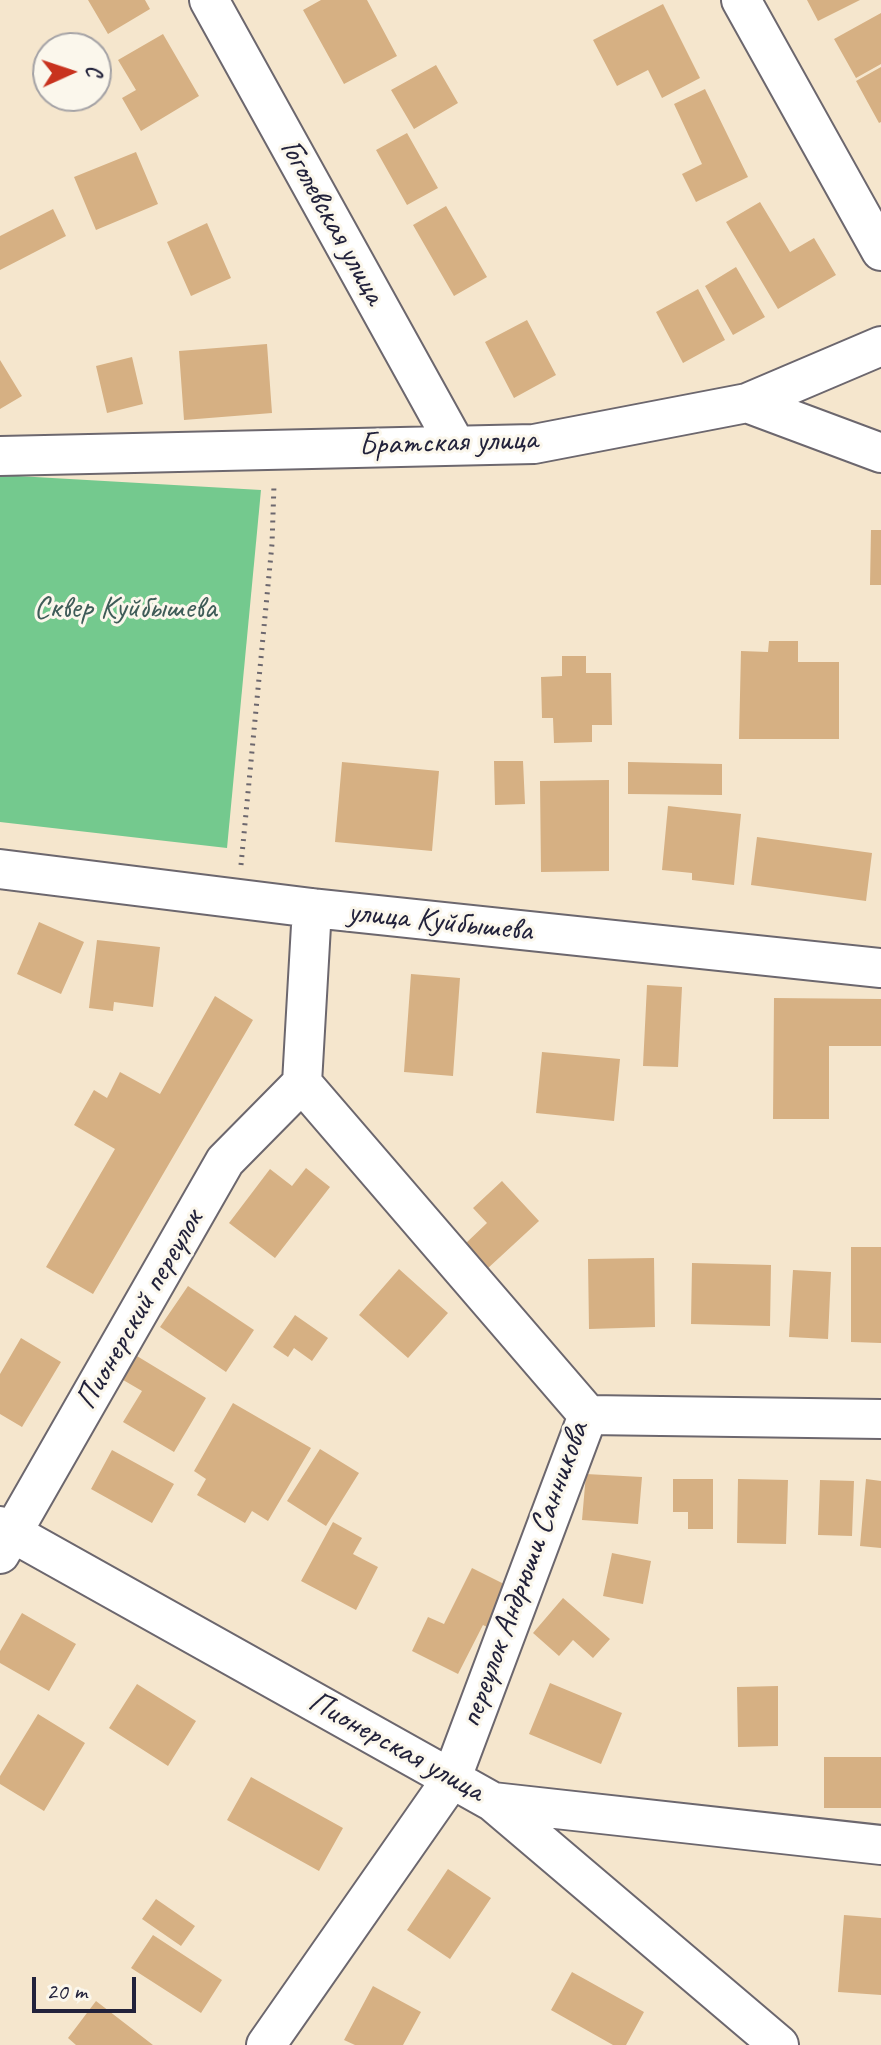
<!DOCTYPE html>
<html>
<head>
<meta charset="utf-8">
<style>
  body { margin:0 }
  #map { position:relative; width:881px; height:2045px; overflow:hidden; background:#f5e6cd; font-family:Caveat,sans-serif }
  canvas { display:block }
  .north { position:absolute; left:32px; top:32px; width:80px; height:80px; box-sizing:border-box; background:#fbf7ec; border:2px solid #a4a2a5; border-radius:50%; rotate:87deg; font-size:22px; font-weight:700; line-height:32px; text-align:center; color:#22223b }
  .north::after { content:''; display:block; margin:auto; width:28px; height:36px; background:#c8321e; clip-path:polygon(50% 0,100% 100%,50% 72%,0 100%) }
  .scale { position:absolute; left:32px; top:1977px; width:104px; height:36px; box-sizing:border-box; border:4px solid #22223b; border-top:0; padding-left:10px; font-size:24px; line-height:28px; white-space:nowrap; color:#22223b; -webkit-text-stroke:6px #fbf7ec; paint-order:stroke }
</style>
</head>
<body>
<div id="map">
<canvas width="881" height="2045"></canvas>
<div class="north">С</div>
<div class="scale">20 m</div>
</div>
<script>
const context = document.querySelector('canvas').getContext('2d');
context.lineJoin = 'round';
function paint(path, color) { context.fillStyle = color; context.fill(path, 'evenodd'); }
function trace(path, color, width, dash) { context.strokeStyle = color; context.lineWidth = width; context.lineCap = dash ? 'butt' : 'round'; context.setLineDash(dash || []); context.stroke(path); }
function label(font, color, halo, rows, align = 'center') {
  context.font = font + ' Caveat,sans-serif'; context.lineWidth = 6; context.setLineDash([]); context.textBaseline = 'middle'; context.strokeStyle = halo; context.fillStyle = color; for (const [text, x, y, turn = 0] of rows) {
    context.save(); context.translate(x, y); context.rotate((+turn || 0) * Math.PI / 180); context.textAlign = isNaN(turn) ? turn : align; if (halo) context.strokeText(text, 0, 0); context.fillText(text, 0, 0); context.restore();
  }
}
const green = new Path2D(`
  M0,475l261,15 -34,358 -227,-26z`);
const building = new Path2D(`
  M88,0h57l5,9 -42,25z
  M321,0h46l30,56 -53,28 -41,-74z
  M807,0h53l-42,21z
  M663,4l37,74 -38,20 -14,-28 -31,16 -24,-46z
  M881,13v51l-25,14 -22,-39z
  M163,34l36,62 -58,35 -19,-33 14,-8 -18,-30z
  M436,65l22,38 -44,26 -23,-39z
  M881,67v55l-2,1 -23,-42z
  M705,89l43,88 -52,25 -14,-28 20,-10 -28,-60z
  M407,133l31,55 -31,17 -31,-55z
  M136,152l22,52 -62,26 -22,-53z
  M760,202l30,50 24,-14 22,37 -58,34 -52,-87z
  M446,206l41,71 -33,19 -41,-71z
  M53,209l13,27 -66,34v-34z
  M207,223l24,55 -40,18 -24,-54z
  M736,267l29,50 -32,18 -28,-49z
  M698,289l27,51 -42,23 -27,-51z
  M527,320l29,55 -42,23 -29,-56z
  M267,344l5,69 -88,7 -5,-69z
  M132,357l11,47 -36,9 -11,-47z
  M0,360l22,36 -22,13z
  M871,530h10v55h-11z
  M769,641h29v21h41v77h-100l2,-88 27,1z
  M562,656h24v17h25l1,52h-20v17l-38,1 -1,-25h-11l-1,-41 21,-1z
  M494,761h29l2,43 -30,1z
  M342,762l97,9 -7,80 -97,-9z
  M628,762l94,2v31l-94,-1z
  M609,780v91l-68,1 -1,-91z
  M668,806l73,8 -7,71 -42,-5v-7l-30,-3z
  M757,837l115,16 -6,48 -115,-16z
  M39,922l45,20 -23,52 -44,-20z
  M97,940l63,7 -7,60 -39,-5 -1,9 -24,-3z
  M411,974l49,4 -7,98 -49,-4z
  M647,985l35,2 -4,80 -35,-1z
  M215,996l38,24 -160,274 -47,-27 69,-118 -41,-24 20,-35 13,8 13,-26 40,22z
  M774,998l107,1v47h-52v73h-56z
  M542,1052l78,7 -6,62 -78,-8z
  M306,1168l24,19 -55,71 -46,-35 41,-54 22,17z
  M502,1181l37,40 -52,48 -22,-25 22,-21 -14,-15z
  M851,1247h30v96l-30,-1z
  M654,1258l1,69 -66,2 -1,-70z
  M692,1263l79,2 -1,61 -79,-2z
  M399,1269l49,44 -40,45 -49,-43z
  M793,1270l38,2 -3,67 -39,-2z
  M188,1286l66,44 -28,42 -66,-45z
  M295,1315l33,23 -16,23 -18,-13 -6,9 -15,-10z
  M21,1338l40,24 -39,65 -22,-13v-40z
  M132,1353l74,45 -32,54 -51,-30 19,-31 -24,-14z
  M233,1403l78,45 -43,73 -16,-10 -7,12 -48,-28 9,-16 -12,-8z
  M320,1449l39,24 -33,53 -39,-25z
  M112,1450l62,34 -22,39 -61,-34z
  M586,1474l56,3 -4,47 -56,-4z
  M673,1479h40v50h-25v-17h-15z
  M738,1479l50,1 -2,64 -49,-1z
  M866,1479l15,2v67l-21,-2z
  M820,1480l34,1 -2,55 -34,-1z
  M333,1522l29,16 -9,16 25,13 -22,43 -55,-29z
  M612,1553l39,8 -8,43 -40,-8z
  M472,1568l44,22 -21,41 -12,-6 -25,49 -46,-23 16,-34 16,7z
  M563,1598l47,41 -17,19 -20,-18 -14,16 -26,-23z
  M22,1613l54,31 -27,47 -49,-28v-12z
  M550,1683l72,30 -21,51 -72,-30z
  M137,1684l59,37 -28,45 -59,-38z
  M778,1686v60l-40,1 -1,-60z
  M38,1714l47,29 -41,68 -44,-27v-8z
  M824,1757h57v51h-57z
  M251,1777l92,51 -24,43 -92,-51z
  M448,1869l43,29 -41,61 -43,-29z
  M156,1899l39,27 -14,20 -39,-27z
  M844,1915l37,3v77l-43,-3z
  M153,1935l69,45 -21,33 -70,-45z
  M572,1972l72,40 -18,33h-13l-62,-35z
  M373,1986l48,26 -18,33h-48l-11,-5z
  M96,2001l57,44h-77l-8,-7z`);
const path = new Path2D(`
  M241,865l31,-321 2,-59`);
const minor = new Path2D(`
  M209,0l246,444
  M741,0l140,251
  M747,403l134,50
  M0,456l534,-12 213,-41 134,-57
  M0,869l312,39 569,60
  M588,1415l293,4
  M0,1526l493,276 388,43
  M0,1554l225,-393 77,-78
  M493,1802l286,243
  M266,2045l185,-265 137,-365 -286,-332 10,-175`);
const streetNames = [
  ["Гоголевская улица",332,222,61],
  ["Братская улица",448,443,-2],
  ["улица Куйбышева",440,922,6],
  ["Пионерский переулок",140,1310,-60],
  ["переулок Андрюши Санникова",525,1575,-70],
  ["Пионерская улица",396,1747,29]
];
const parkNames = [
  ["Сквер Куйбышева",125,609]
];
paint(green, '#74c98e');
paint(building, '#d6b083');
trace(minor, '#6c676e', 42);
trace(path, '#6c676e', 5, [2, 6]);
trace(minor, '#fff', 38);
label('32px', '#22223b', '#fbf7ec', streetNames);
label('32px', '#3f5c58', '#fbf7ec', parkNames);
</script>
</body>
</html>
